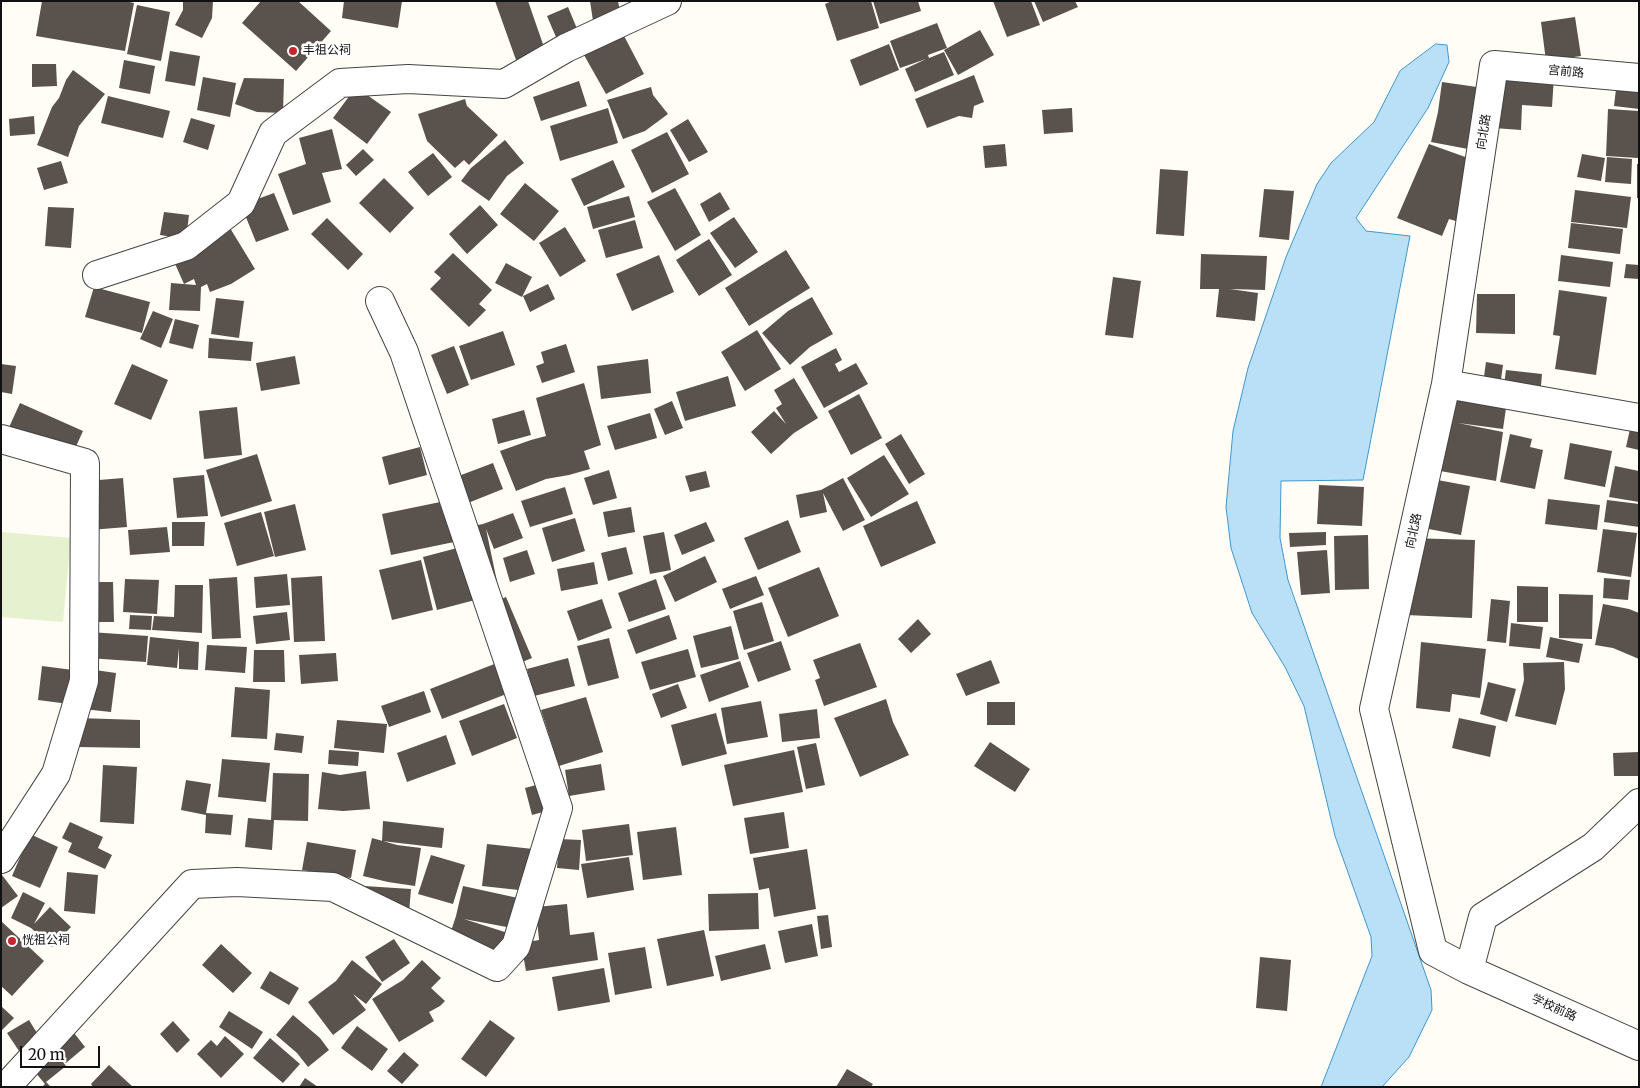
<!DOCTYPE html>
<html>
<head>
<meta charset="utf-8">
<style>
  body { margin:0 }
  #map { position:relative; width:1640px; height:1088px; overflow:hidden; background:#fffdf5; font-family:Merriweather,serif }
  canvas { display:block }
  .frame { position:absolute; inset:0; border:2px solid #111; pointer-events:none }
  .scale { position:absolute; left:20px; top:1046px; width:80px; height:22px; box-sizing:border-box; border:2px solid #111; border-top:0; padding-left:6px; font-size:15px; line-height:18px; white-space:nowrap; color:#111; -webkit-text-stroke:4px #fff; paint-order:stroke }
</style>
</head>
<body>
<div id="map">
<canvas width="1640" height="1088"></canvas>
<div class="frame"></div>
<div class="scale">20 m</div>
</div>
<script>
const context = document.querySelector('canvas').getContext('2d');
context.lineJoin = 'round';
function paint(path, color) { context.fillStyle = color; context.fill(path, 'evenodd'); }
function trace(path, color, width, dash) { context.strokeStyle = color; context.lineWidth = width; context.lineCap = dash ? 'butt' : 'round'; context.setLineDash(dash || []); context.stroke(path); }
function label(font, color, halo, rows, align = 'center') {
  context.font = font + ' Merriweather,"Noto Sans SC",serif'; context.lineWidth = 5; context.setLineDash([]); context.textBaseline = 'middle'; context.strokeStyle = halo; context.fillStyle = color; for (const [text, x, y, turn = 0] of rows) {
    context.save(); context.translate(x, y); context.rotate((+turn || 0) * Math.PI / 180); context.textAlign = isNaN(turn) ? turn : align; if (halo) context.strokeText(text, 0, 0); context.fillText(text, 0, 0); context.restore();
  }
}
const pitch = new Path2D(`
  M1,532l70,6 -8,84 -62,-5z`);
const water = new Path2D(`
  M1436,44l11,1 2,17 -21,46 -72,110 10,13 44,5 -47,244 -82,1 -1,57 8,42 143,410 1,20 -23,47 -27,30h-61l51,-131 -1,-19 -36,-101 -31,-130 -19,-39 -33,-54 -21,-65 -5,-41 7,-76 15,-63 38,-111 31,-73 14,-21 43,-41 26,-51z`);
const building = new Path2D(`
  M42,1h83l9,2 -9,48 -89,-15z
  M183,1h30l-1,17 -10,20 -27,-13 8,-15z
  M261,1h37l33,30 -35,40 -54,-48z
  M344,1h58l-4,27 -56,-10z
  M495,1h33l17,49 -29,10z
  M590,1h28l3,16 -28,4z
  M832,1h39l8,27 -42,13 -12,-37z
  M873,1h45l3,10 -41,13z
  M993,1h38l9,24 -33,12z
  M1034,1h41l3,6 -35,15z
  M137,5l33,7 -9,49 -34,-7z
  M568,7l12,29 -21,8 -12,-28z
  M1575,17l6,39 -35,5 -5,-39z
  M937,23l10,25 -19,7 1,3 15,-6 10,23 -39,17 -10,-23 21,-10 -26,9 -10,-27z
  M980,30l14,25 -36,20 -14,-25z
  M623,34l21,40 -38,20 -22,-39z
  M889,44l10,26 -39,16 -10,-26z
  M170,51l30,5 -5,30 -30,-5z
  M124,60l31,6 -5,28 -31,-6z
  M32,64h24l1,22 -25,1z
  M73,70l32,24 -26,32 -11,31 -31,-12 15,-38 7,-9 7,-18z
  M1497,73l57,3 -2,31 -30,-2 -1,25 -27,-2z
  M974,75l10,27 -10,4 -2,12 -13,-2 -32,12 -12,-29z
  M203,77l33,6 -6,34 -33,-7z
  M244,78l40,1 -1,34 -26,-1 -22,-8z
  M579,81l8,25 -46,15 -8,-24z
  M1442,82l35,5 -9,62 -37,-7 7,-30z
  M356,87l35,25 -24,32 -34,-26z
  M651,87l2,8 15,19 -23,17 -22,8 -16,-39z
  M1616,89l23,2v18l-25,-3z
  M108,96l62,15 -7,27 -62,-15z
  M465,99l2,7 31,29 -29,30 -5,-5 -9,8 -28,-27 -9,-27z
  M608,108l10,35 -58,18 -10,-35z
  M1072,108l1,24 -29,2 -2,-24z
  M1608,109l31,2 -1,47 -32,-2z
  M34,116l1,18 -25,2 -1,-17z
  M191,118l24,7 -7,25 -25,-8z
  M688,119l20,33 -19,10 -19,-32z
  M332,129l10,40 -20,4 9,29 -38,13 -15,-41 28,-10 -7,-26z
  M667,132l22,42 -37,19 -21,-43z
  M505,140l19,23 -17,13 -18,25 -28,-20 10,-13z
  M1005,144l2,22 -22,2 -2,-22z
  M1429,144l53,19 -23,59 -10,-3 -7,17 -45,-18z
  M363,149l11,11 -18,16 -10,-11z
  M433,153l19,24 -24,19 -20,-24z
  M1582,154l23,4 -4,23 -24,-4z
  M1607,157l25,2 -1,25 -26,-2z
  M613,160l12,27 -41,19 -13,-27z
  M61,161l7,22 -24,7 -7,-22z
  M1637,164h2v34h-2z
  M1160,169l28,2 -4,65 -28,-2z
  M384,178l30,30 -24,25 -31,-30z
  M525,183l34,28 -25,30 -34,-27z
  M675,188l26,47 -26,16 -28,-49z
  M1264,189l30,2 -5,49 -30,-3z
  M1575,190l56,7 -4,31 -56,-6z
  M720,192l10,17 -21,13 -9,-18z
  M274,193l15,37 -33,12 -15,-37z
  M629,196l6,21 -42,12 -6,-22z
  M480,205l18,20 -31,29 -18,-20z
  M48,207l26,1 -3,40 -26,-2z
  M164,212l25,3 -3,24 -26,-4z
  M734,217l24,35 -23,16 -25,-35z
  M327,218l36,36 -15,16 -37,-36z
  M635,220l8,28 -37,10 -8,-28z
  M1571,223l52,6 -3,25 -52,-6z
  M565,227l21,34 -26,16 -21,-34z
  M230,228l25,41 -24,15 -21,8 -3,-8 -6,3 -1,24 -31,-1 2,-27 25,2 -2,-6 -10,5 -12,-27z
  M709,239l23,36 -33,21 -23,-36z
  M786,250l24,38 -61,38 -24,-38z
  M453,253l39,37 -13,14 7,6 -17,17 -39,-38 11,-11 -7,-6z
  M1201,254l66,2 -2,34 -35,-1 28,4 -3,28 -39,-4 3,-28h-19z
  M659,255l15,37 -42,19 -16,-37z
  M1561,255l52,7 -3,25 -52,-6z
  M506,263l26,14 -10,20 -27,-14z
  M1626,264l13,1v14l-15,-1z
  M1113,277l28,4 -8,57 -28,-3z
  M548,284l7,15 -25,13 -7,-16z
  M94,287l56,15 -8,31 -57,-16z
  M1559,290l48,7 -11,78 -41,-6 5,-33 -7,-1z
  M1477,294h38v40l-39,-1z
  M812,297l21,37 -23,13 -20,18 -28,-32 26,-22z
  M216,298l28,3 -5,37 -28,-4z
  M153,311l20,8 -12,29 -21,-9z
  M175,319l24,6 -6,24 -24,-6z
  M757,330l24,39 -36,22 -24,-39z
  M503,331l12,34 -44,15 -12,-34z
  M209,338l44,4 -2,19 -43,-3z
  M566,344l9,28 -33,11 -6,-17 8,-3 -3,-11z
  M454,346l15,39 -22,9 -16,-39z
  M836,348l6,12 -7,4 4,8 17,-9 12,21 -44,24 -23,-41z
  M295,356l5,28 -39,7 -5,-28z
  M648,359l3,34 -50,6 -4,-33z
  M1486,362l17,3 -4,29 -17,-3z
  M1,364l15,2 -4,28 -11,-2z
  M132,364l36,16 -17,40 -37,-16z
  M1506,370l36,4 -2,23 -37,-4z
  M728,376l8,30 -51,15 -9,-29z
  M794,378l24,40 -24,15 -23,21 -20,-22 23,-21 12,13 -10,-16 6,-4 -8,-14z
  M584,383l17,62 -17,6 6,18 -21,6 -23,4 -30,12 -16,-40 31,-11 15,-4 -10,-38z
  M859,394l23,44 -31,17 -23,-44z
  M1455,394l52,7 -4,28 -45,-6 45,9 -7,49 -78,-14z
  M672,401l11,27 -18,7 -11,-26z
  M20,403l63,28 -14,31 -63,-28z
  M237,407l5,48 -38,4 -5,-48z
  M524,410l7,25 -33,9 -6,-25z
  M650,413l7,25 -42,12 -8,-24z
  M1632,420l7,1v29l-13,-3z
  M901,434l24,40 -16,10 -24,-40z
  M1510,434l22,5 -2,8 13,3 -8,39 -35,-7z
  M1570,443l42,8 -7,36 -41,-8z
  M420,447l7,28 -38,10 -7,-28z
  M257,454l15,47 -51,16 -15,-47z
  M884,455l25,39 -38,23 -24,-39z
  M493,463l10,26 -45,18 -10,-27z
  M1615,466l24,5v31l-30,-5z
  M609,470l8,28 -24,7 -9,-27z
  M706,471l4,16 -20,5 -5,-16z
  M204,475l4,41 -31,2 -4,-40z
  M1416,476l54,10 -9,49 -54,-10z
  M123,478l4,49 -37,3 -3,-49z
  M843,478l22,42 -22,11 -20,-38 4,19 -27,6 -4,-23 25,-5z
  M1319,485l45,2 -2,39 -45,-2z
  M565,487l8,27 -43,13 -9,-26z
  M1548,499l52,6 -3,25 -52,-6z
  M450,500l9,41 -68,14 -9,-41z
  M1607,500l32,4v23l-35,-5z
  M917,501l19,42 -55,24 -18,-41z
  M295,504l11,46 -31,7 -11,-45z
  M631,507l4,25 -27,5 -5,-25z
  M261,512l13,44 -37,10 -13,-43z
  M513,513l10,25 -29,11 -8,-20 13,62 -37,-63 21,-4z
  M575,518l10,33 -33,11 -10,-34z
  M788,520l13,32 -43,18 -14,-32z
  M172,522h33l-1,24h-32z
  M706,522l9,19 -33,14 -8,-20z
  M167,527l3,25 -40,3 -2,-25z
  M1603,529l34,4 -6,44 -34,-5z
  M664,532l7,38 -21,4 -7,-38z
  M1326,532v13l-36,2 -1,-14z
  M1368,535l1,54 -34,1 -1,-54z
  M1409,538l66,2 -3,78 -66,-3z
  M461,547l14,53 -38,10 -14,-53z
  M626,547l7,27 -25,7 -7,-28z
  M527,550l8,24 -25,8 -7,-24z
  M1327,550l3,43 -29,2 -4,-43z
  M705,556l12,26 -42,20 -12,-26z
  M421,560l12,50 -41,10 -13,-50z
  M594,562l4,22 -37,7 -4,-22z
  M819,567l20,49 -51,21 -20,-49z
  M287,574l3,31 -34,3 -2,-31z
  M322,576l3,65 -31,1 -3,-64z
  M756,576l8,19 -34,14 -8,-20z
  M237,577l4,61 -29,1 -3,-60z
  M1604,578l26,2 -2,20 -25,-2z
  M125,579l34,1 -2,34 -34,-2z
  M656,579l10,30 -37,13 -11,-29z
  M81,582h32l1,40h-33z
  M175,585h28l-1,48 -50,-3 2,-14 20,1z
  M1517,586l31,1v35h-31z
  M1559,594l34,1 -1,44 -33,-1z
  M506,597l26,61 -27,11 -25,-61z
  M602,599l10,29 -34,13 -11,-30z
  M1491,599l19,2 -4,42 -19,-2z
  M762,602l12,39 -30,9 -11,-39z
  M1603,604l26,5 10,4v46l-26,-11 -18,-3z
  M287,612l3,28 -34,4 -3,-28z
  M130,615l22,1 -1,14 -22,-1z
  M669,615l8,24 -41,15 -9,-24z
  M918,619l13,15 -20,19 -13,-14z
  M1511,623l32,4 -3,22 -31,-3z
  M731,626l8,33 -38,9 -8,-32z
  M90,632l58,4 -2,26 -58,-4z
  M150,637l49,5 -1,28 -19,-1v-21l-2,20 -30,-3z
  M1550,637l33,7 -4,19 -33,-6z
  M609,638l10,40 -31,8 -11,-40z
  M781,641l10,29 -33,12 -11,-29z
  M1421,642l65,7 -6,49 -28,-4 -2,18 -34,-4z
  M860,643l17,44 -53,19 -9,-26 5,-2 -7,-18z
  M207,645l40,2 -2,26 -40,-3z
  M688,649l8,28 -46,13 -9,-28z
  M254,650h30l1,32h-32z
  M336,653l2,28 -37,3 -2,-29z
  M568,658l7,28 -41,10 -7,-27z
  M991,660l9,23 -34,13 -10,-22z
  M740,661l9,26 -40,15 -9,-27z
  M1564,662l1,27 -9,36 -41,-9 9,-36 -1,-17z
  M497,663l12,30 -67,26 -12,-30z
  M42,666l31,4 -4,34 -31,-4z
  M88,669l28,4 -5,39 -28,-3z
  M1488,682l28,7 -9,33 -27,-8z
  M678,684l9,24 -26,10 -9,-24z
  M235,687l35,3 -3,49 -36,-2z
  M424,691l7,21 -42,15 -8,-21z
  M586,697l17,55 -44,14 -18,-56z
  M886,699l7,23 16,33 -49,22 -26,-59z
  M761,701l7,36 -41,7 -6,-36z
  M987,702h28v23h-28z
  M504,704l13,34 -45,18 -13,-35z
  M817,709l3,29 -38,4 -3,-28z
  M716,713l11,41 -45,12 -11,-41z
  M78,718l62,2v28l-63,-1z
  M1459,718l37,8 -6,31 -38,-9z
  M337,720l50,4 -3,29 -50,-5z
  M276,733l28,3 -2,17 -28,-3z
  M446,735l10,29 -49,18 -10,-29z
  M990,742l40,27 -15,23 -41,-26z
  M816,743l9,42 -19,4 -9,-42z
  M329,750l30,2 -1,14 -30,-2z
  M794,750l9,42 -70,14 -9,-41z
  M1639,752v24h-25l-1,-23z
  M222,759l48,4 -4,39 -48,-5z
  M601,764l4,26 -36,6 -4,-26z
  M103,765l34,2 -3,57 -34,-2z
  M366,771l4,38 -27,2 -25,-2 4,-37 18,3z
  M273,773l36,1 -1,47 -34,-1 -2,30 -27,-3 3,-29 23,2z
  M558,779l7,27 -33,9 -7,-27z
  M186,780l25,4 -5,29 27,2 -2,20 -26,-2 1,-18 -25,-5z
  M784,812l5,36 -39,6 -6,-36z
  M383,821l61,7 -2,20 -60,-7z
  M70,822l33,15 -5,11 14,7 -7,14 -37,-17 4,-9 -10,-5z
  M629,824l4,31 -47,6 -4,-31z
  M676,827l6,48 -39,5 -6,-48z
  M30,834l28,13 -18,41 -28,-12z
  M372,838l25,7 24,3 -6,38 -27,-4 -25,-6z
  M559,839l22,1 -2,30 -22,-2z
  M307,842l49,8 -5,28 -49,-8z
  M487,844l46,5 -5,42 -46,-5z
  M807,849l9,60 -42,8 -5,-29 -10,2 -6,-32z
  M431,855l34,10 -12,39 -35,-10z
  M629,857l5,33 -47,8 -6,-34z
  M67,872l31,3 -3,39 -31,-3z
  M2,875l16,21 -17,12v-32z
  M364,886l47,3 -2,24 -47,-3z
  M463,886l55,12 -6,30 -48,-9 47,15 -10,32 -56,-17 11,-33z
  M23,892l22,11 -11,21 16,-17 21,20 -19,20 -21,-19 -20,-10z
  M758,893l1,36 -50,2 -1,-37z
  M567,904l3,31 24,-3 4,28 -72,11 -5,-28 18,-3 -3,-33z
  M828,915l4,32 -11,2 -4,-33z
  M1,921l43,40 -32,35 -11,-10z
  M812,924l6,32 -33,7 -7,-32z
  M704,930l10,46 -47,10 -10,-47z
  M394,939l16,24 -28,19 -17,-25z
  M221,944l31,29 -19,20 -31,-28z
  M765,944l6,25 -50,12 -6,-25z
  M645,947l7,41 -37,7 -7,-42z
  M1260,957l31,3 -4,51 -31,-3z
  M352,960l30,24 -16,20 -13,-10 13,16 -33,25 -25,-33 28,-21z
  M422,960l19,18 -10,10 14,13 -5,5 -11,6 5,9 -35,21 -27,-43 31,-19z
  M604,968l6,34 -52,9 -6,-34z
  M270,971l29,17 -10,17 -29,-17z
  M1,1006l13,12 -13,13z
  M229,1011l34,21 -11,17 -33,-22z
  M293,1015l27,23 9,12 -21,17 -11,-14 -21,-18z
  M29,1020l11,18 -21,13 -12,-18z
  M490,1020l25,18 -29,39 -25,-18z
  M173,1021l17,19 -13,13 -17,-19z
  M357,1026l31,23 -16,22 -31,-23z
  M71,1029l14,18 -19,16 -15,-18z
  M225,1036l19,18 -23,24 -24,-24 14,-14 6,6z
  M270,1038l30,26 -17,19 -30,-25z
  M52,1048l14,18 -20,16 5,5h-9l3,-3 -15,-18z
  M404,1052l15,13 -17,19 -15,-13z
  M109,1065l24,22h-40l-2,-3z
  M847,1069l26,15 -2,3h-35z
  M305,1078l13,9h-19z`);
const minor = new Path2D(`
  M1639,78l-145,-13 -48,319 -72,325 59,242 36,19 170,76
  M97,275l89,-29 55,-43 32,-70 67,-50 68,-4 96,5 62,-36 101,-47
  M1446,384l193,34
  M1,439l84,24 -1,218 -28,93 -55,85
  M1469,970l14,-53 110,-70 46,-44
  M6,1087l186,-203 45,-2 96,5 164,80 19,-21 42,-138 -154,-456 -24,-51`);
const markers = [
  [293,51,5,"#c4262e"],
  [12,941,5,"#c4262e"]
];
const poiNames = [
  ["丰祖公祠",303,51],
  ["恍祖公祠",22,941]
];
const streetNames = [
  ["宫前路",1566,72,5],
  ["向北路",1484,132,-81],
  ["向北路",1414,531,-78],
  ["学校前路",1554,1008,24]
];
paint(pitch, '#e6f2cf');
paint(water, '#b9e0f7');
trace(water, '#3f96cf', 1);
paint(building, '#5a524d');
trace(minor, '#444', 30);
trace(minor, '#fff', 28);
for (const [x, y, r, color] of markers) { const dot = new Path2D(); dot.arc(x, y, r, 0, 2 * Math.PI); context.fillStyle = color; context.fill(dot); trace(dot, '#fff', 2); }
label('12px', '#111', '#fff', poiNames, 'left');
label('12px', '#111', '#fff', streetNames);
</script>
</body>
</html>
